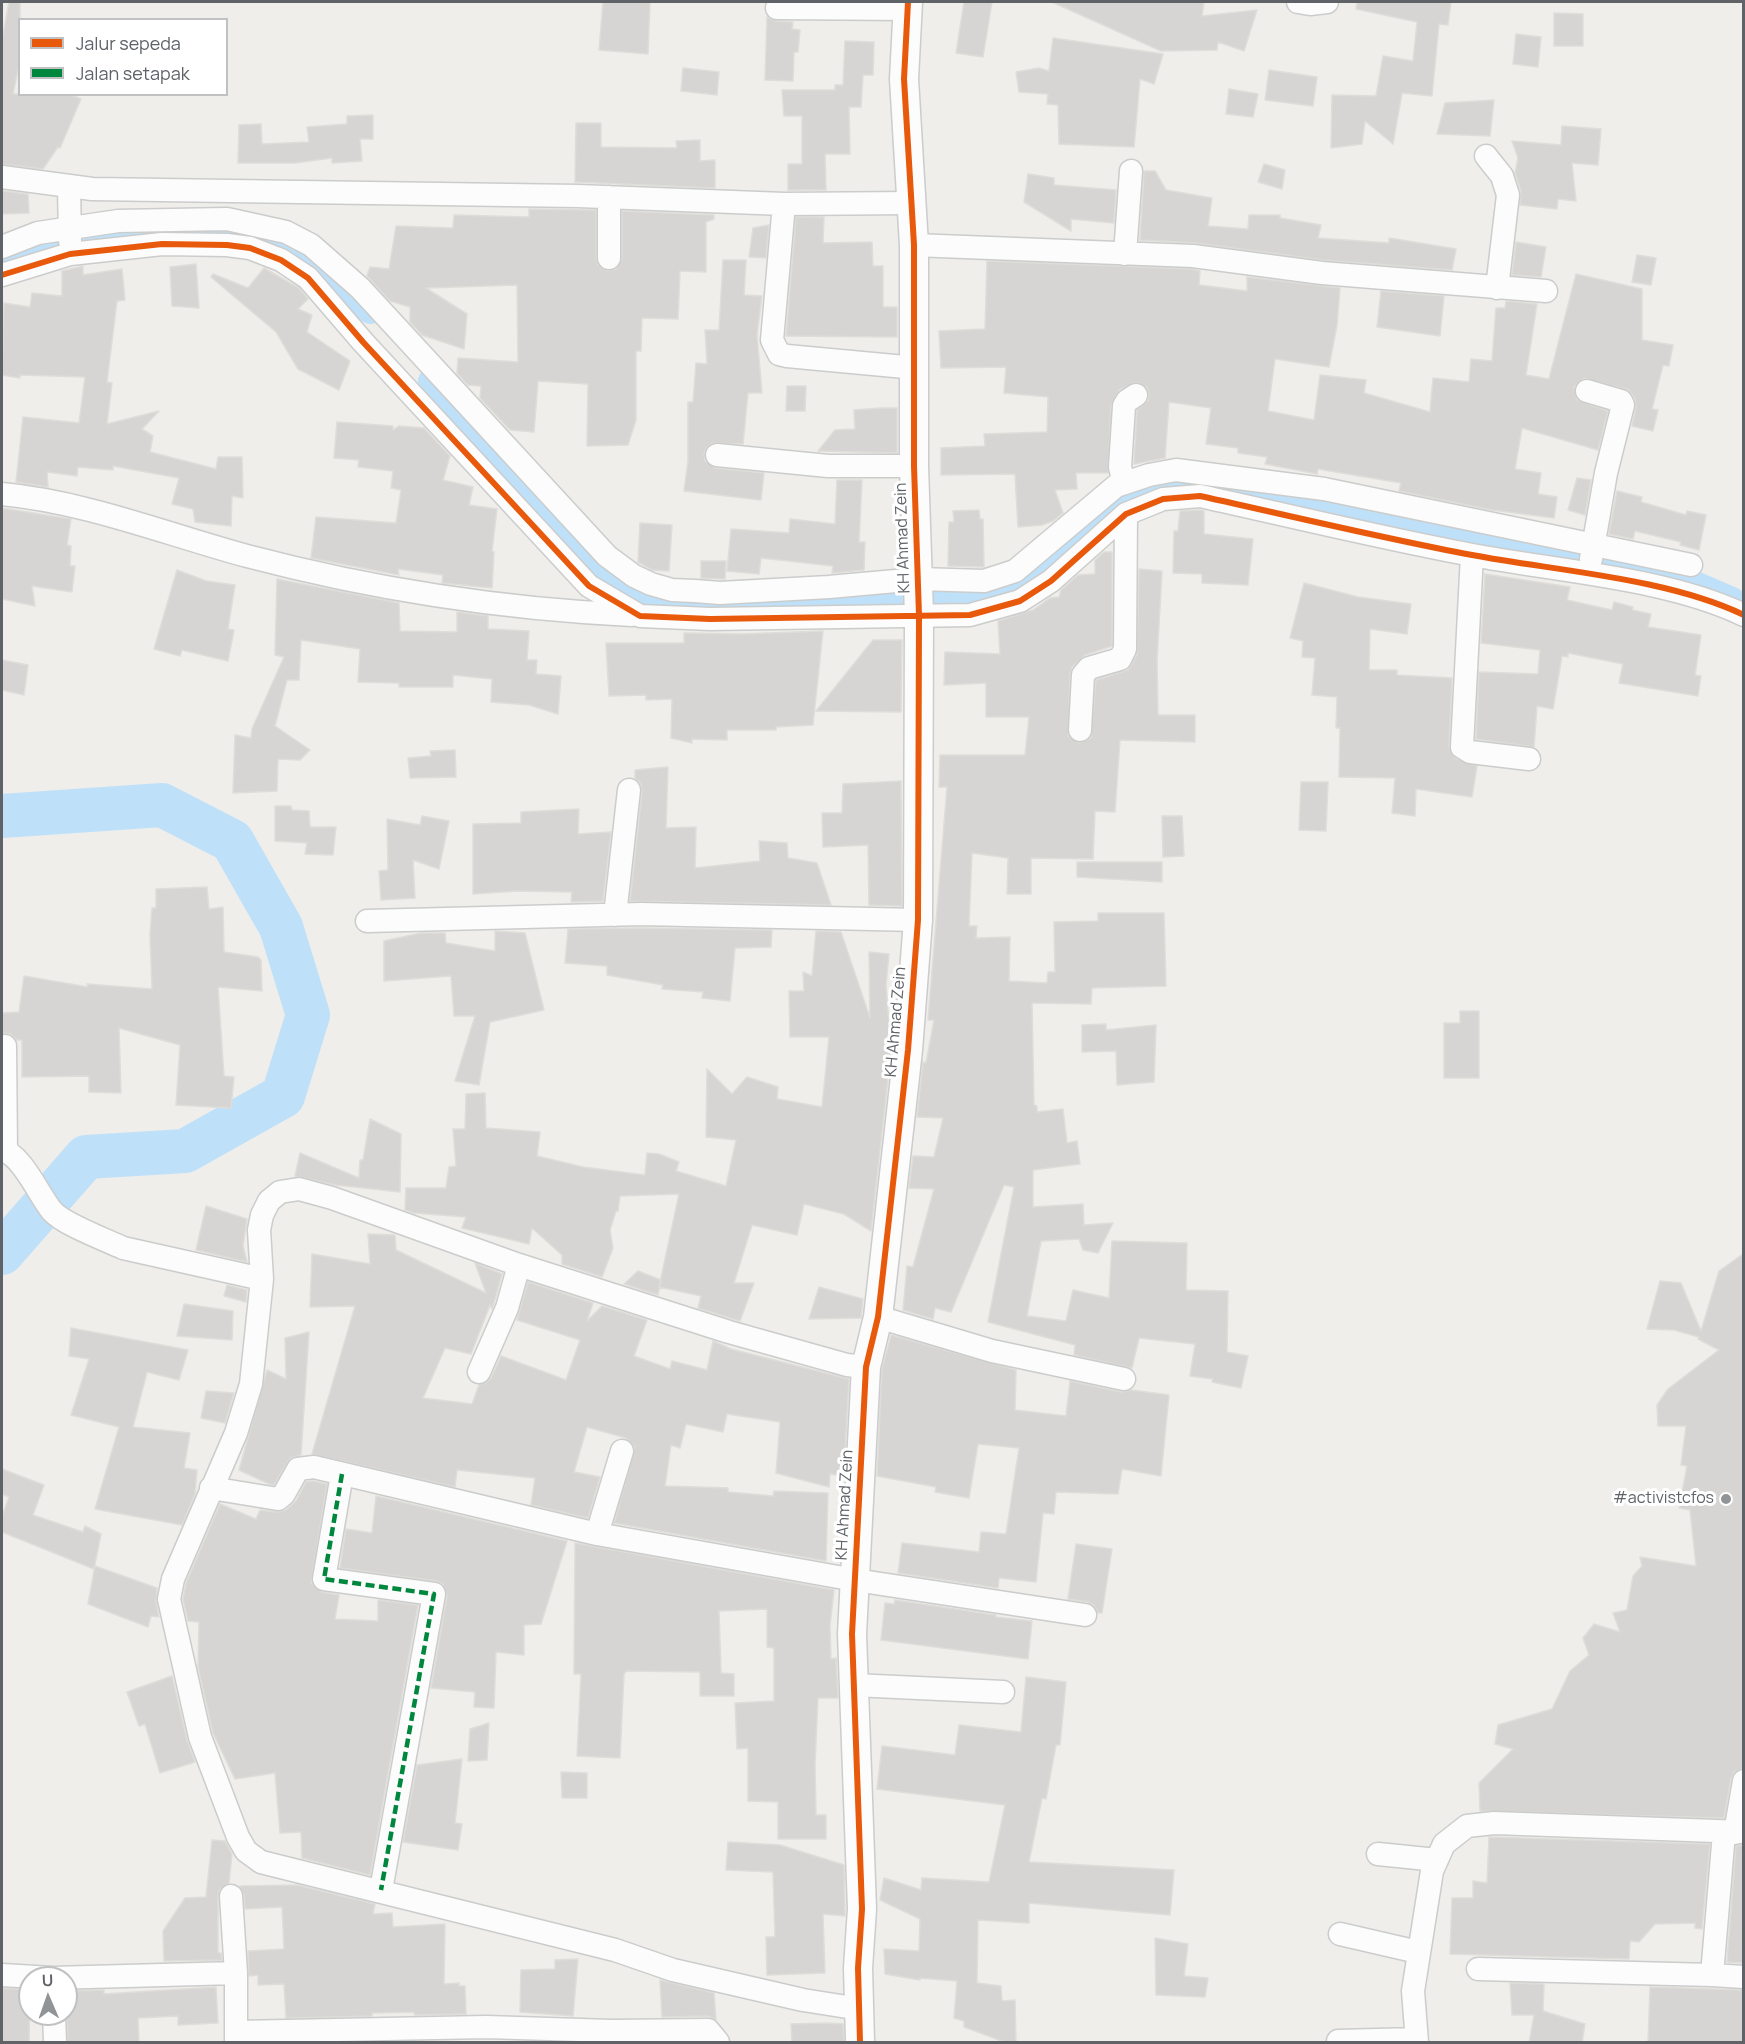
<!DOCTYPE html>
<html>
<head>
<meta charset="utf-8">
<style>
  body { margin:0 }
  #map { position:relative; width:1745px; height:2044px; overflow:hidden; background:#efeeea; font-family:Manrope,sans-serif }
  canvas { display:block }
  .frame { position:absolute; inset:0; border:3px solid #5f6368; pointer-events:none }
  .legend { position:absolute; left:18px; top:18px; width:210px; height:78px; box-sizing:border-box; background:#fff; border:2px solid #bfc1c3; margin:0; padding:8px 10px; list-style:none; font-size:18px; color:#5f6368 }
  .legend li { display:flex; align-items:center; gap:12px; height:30px }
  .legend b { width:30px; border:2px solid #bfc1c3 }
  .north { position:absolute; left:18px; top:1966px; width:60px; height:60px; box-sizing:border-box; background:#fff; border:2px solid #bfc1c3; border-radius:50%; rotate:358deg; font-size:16px; font-weight:700; line-height:24px; text-align:center; color:#5f6368 }
  .north::after { content:''; display:block; margin:auto; width:21px; height:27px; background:#919496; clip-path:polygon(50% 0,100% 100%,50% 72%,0 100%) }
</style>
</head>
<body>
<div id="map">
<canvas width="1745" height="2044"></canvas>
<div class="frame"></div>
<ul class="legend">
<li><b style="height:8px;background:#e8590c"></b>Jalur sepeda</li>
<li><b style="height:8px;background:#00873e"></b>Jalan setapak</li>
</ul>
<div class="north">U</div>
</div>
<script>
const context = document.querySelector('canvas').getContext('2d');
context.lineJoin = 'round';
function trace(path, color, width, dash) { context.strokeStyle = color; context.lineWidth = width; context.lineCap = dash ? 'butt' : 'round'; context.setLineDash(dash || []); context.stroke(path); }
function paint(path, color) { context.fillStyle = color; context.fill(path, 'evenodd'); }
function label(font, color, halo, rows, align = 'center') {
  context.font = font + ' Manrope,sans-serif'; context.lineWidth = 6; context.setLineDash([]); context.textBaseline = 'middle'; context.strokeStyle = halo; context.fillStyle = color; for (const [text, x, y, turn = 0] of rows) {
    context.save(); context.translate(x, y); context.rotate((+turn || 0) * Math.PI / 180); context.textAlign = isNaN(turn) ? turn : align; if (halo) context.strokeText(text, 0, 0); context.fillText(text, 0, 0); context.restore();
  }
}
const canal = new Path2D(`
  M2,264l64,-22 90,-11 74,-2 66,22 74,60
  M431,381l148,168 38,34 27,13 38,7 278,-5 57,-15 53,-37 38,-38 30,-19 45,-8 505,100 44,19`);
const river = new Path2D(`
  M2,816l160,-11 70,36 49,86 27,88 -25,81 -98,55 -99,6 -84,96`);
const building = new Path2D(`
  M9,2h11v58l-7,34h57l11,5 -21,49 -2,-1 -15,22 -41,-5v-124z
  M603,2h47l-2,52 -49,-4z
  M964,2h28l-9,55 -27,-4z
  M1052,2h152l-2,14 55,-6 -13,41 -26,-9 -1,8 -56,1z
  M1357,2h94l-3,23 -9,-1 -7,72 -30,-3 -9,51 -28,-23 -3,23 -31,4 1,-53 44,1 7,-40 30,5 4,-39 -61,-13z
  M1554,13l29,1v32h-29z
  M767,17l9,4 17,1 -1,7 8,1 -2,22h-4l-1,29 -28,-1z
  M1516,34l25,3 -3,30 -25,-3z
  M1053,38l110,16 -9,30 -14,-5 -6,68 -75,-3 -1,-39 -11,-1 1,-10 -29,-2 -3,-20 23,-4 10,3z
  M845,41l29,1 -1,33h-10l-2,32h-12l1,47h-25l1,36h-38v-26h14v-48h-18l-2,-26h53v-5h8z
  M683,68l36,4 -2,23 -36,-4z
  M1269,70l48,7 -4,29 -48,-6z
  M1229,89l29,5 -5,23 -27,-3z
  M1494,100l-4,36 -53,-2 8,-31z
  M373,115v24h-13l2,22 -30,2v-5l-37,5h-57l1,-38 22,-1 1,20 47,-2 -2,-15 40,-3v-8z
  M576,123h25v24l76,1 -1,-7 24,-1v21l15,-1v28l-140,-6z
  M1562,126l39,3 -3,36 -26,-2 4,38 -18,-2 -1,10 -37,-4 1,-14 -6,-18 3,-15 -6,-17 49,4z
  M1264,164l21,6 -3,19 -24,-7z
  M1144,171h11l11,19 46,8 -4,28 40,3 1,-14h31v3l41,7 -3,13 71,5v-5l67,11 -4,21 -129,-10 -128,-17 -55,-3z
  M1028,174l26,4v7l62,5 -2,33 -43,-4v12l-47,-29z
  M2,191l26,3 1,19 -27,1z
  M529,209l67,1v49l2,6 10,6 8,-2 6,-10v-48l92,4v4l-8,3v50l-26,-1 -2,48 -36,-1 -1,33h-5v69l-8,25 -41,1 1,-62 -50,-3 -4,51 -24,-2 -30,-32 1,-12 -13,-1 -11,-12 1,-15 60,4 -1,-77 -91,3 41,26 -3,35 -42,-14 -12,-13v-15l-20,-6 -23,-25 3,-9 19,2 7,-43 57,2 1,-13 75,2z
  M796,217h28l-1,26 49,-1 1,24h10v41h14v30l-111,-1z
  M769,225l-3,33 -17,-1 4,-29z
  M1516,242l30,5 -5,30 -29,-2z
  M1637,255l19,3 -5,27 -19,-3z
  M723,260h23l-2,35 18,1 -5,39 5,58h-14l-5,51 -31,-1 -6,5 -2,6 1,7 10,7 49,5 -3,27 -77,-9 4,-30v-59h5l3,-39 11,1 -2,-34h14z
  M987,261l205,8 8,2 -1,14 48,6v-14l93,11 -3,37 -8,42 -54,-8 -7,52 46,9 6,-45 46,5 -2,13 66,19 3,-34 36,4 2,-23 21,2 4,-53h9l1,-7 31,3 -11,71 23,4 27,-105 66,15v51l31,5 -4,21 -6,-1 -11,44 6,1 -5,21 -21,-5 4,-19 -1,-8 -6,-9 -45,-12 -10,9 3,13 31,11 -10,39 -76,-22 -7,41 26,4 -3,21 19,3 -3,21 -62,-8 -93,-19 2,-8 -83,-14 -1,5 -52,-10 2,-7 -29,-4v-5l-32,-4 5,-36 -42,-6 -4,56 -31,6 3,-54 11,-9 1,-6 -2,-8 -11,-5 -17,8 -8,15 -3,68h-32l1,16 -22,1 8,23 -10,8 -11,4 -24,2 -3,-53 -74,1v-27l44,-2 -1,-12 63,-2 1,-35 -44,-4 2,-26 -65,1 -2,-37 46,-2z
  M196,264l3,44 -27,-2 -2,-39z
  M83,266v9l39,-6 3,31 -8,1 -10,81 5,1 -5,41 52,-13 -17,18 11,7 -3,16 66,17 2,-12h24l1,41 -11,-2 -1,30 -36,-4 -2,-13 -21,-5 7,-26 -66,-12v4l-35,-3 -1,9 -30,-4 1,15 -32,-5 7,-65 56,6 6,-46 -65,-2v3l-18,-3 2,-72 26,4 2,-14 30,3v-25z
  M264,268l35,20 9,11 -10,10 14,6 -5,17 43,29 -11,29 -41,-21 -22,-37 -65,-55 2,-3 35,14z
  M1381,291l63,5 -4,40 -63,-9z
  M787,386h19l-1,25h-19z
  M881,408h16v45l-79,-2 17,-21 20,-1 -1,-19z
  M337,422l56,4v4l6,-4 25,2 26,28 -7,24 30,7 -4,18 28,4 -5,42 2,1 -2,36 -50,-5 1,-8 -45,-6 1,6 -88,-17 5,-41 80,6 5,-33 -10,-2 2,-17 -35,-4 1,-7 -25,-2z
  M1577,478l14,2 -6,35 -17,-5z
  M837,480h25l-3,62h6l-1,28 -32,3 1,-7 -72,-8 -2,16 -32,-3 4,-42 58,4 1,-14 45,5z
  M1617,491l25,6 -1,5 45,13 1,-4 19,4 -7,35 -19,-5 1,-3 -46,-11 -2,8 -24,-5z
  M2,508l69,11 -4,26 4,1 -1,20h5l-3,26 -40,-6 3,20 -33,-7z
  M979,510l1,9h3l1,48 -36,-1 1,-44h5l-1,-11z
  M1199,510l5,1v23l49,5 -5,46 -46,-2v-9l-29,-1 1,-42h4l2,-20z
  M640,523l32,2 -3,46 -17,-1 -14,-8z
  M1104,552h8v94l-27,9 -13,12 -2,7 -2,62 11,7 12,-5 5,-58 32,-10 9,-15 2,-86 23,2 -5,90 1,54h37v27l-75,-2 -5,72 -20,-1 -2,48 -62,-1v36h-24l1,-36 -36,-5 -3,73h8l-1,12 34,-1 -1,44 38,2 1,-11h7l-1,-50 44,-1v-8h66l2,73 -74,2 -1,16 -59,-1 2,102 3,1v6l26,-3 4,34 10,-2 3,23 -47,6v37l50,-3 1,21 29,-2 -15,30 -15,-3 -4,-11 -38,2 -14,75 39,5 7,-31 36,8 3,-57 75,2 -1,47 42,1 -1,61 21,4 -7,32 -29,-6 1,-3 -23,-3 5,-32 -56,-6 -7,30 -58,-13 1,-10 -87,-23 26,-135 -10,-2 -53,127 -16,-4 -2,11 -30,-9 4,-44 6,1 21,-78 -25,-1 4,-32 21,1 9,-39 -26,-1 6,-55 3,1 8,-43h-6l19,-233h-8l1,-32h85l4,-38h-43v-34l-42,2 1,-33 55,2 -2,-33 35,-11 17,-12 9,-1 2,-7 17,-15 17,-1v-14z
  M701,561h25l-1,18 -24,-1z
  M177,570l29,11 29,4 -7,44 6,1 -6,31 -46,-11 -2,6 -26,-7z
  M1485,574l85,13 -3,13 45,10 2,-8 19,5 -1,3 19,4 -3,13 53,8 -6,40 6,1 -3,20 -79,-13 4,-19 -55,-11v4l-6,-1 -9,53 -16,-3 -3,41 -58,-8 3,-67 59,2 2,-24 -59,-7z
  M277,579l122,24 1,28 57,1v-20l31,4v13l41,2 -2,29h10l-1,14 25,2 -3,38 -29,-9 -38,-3 1,-23 -39,-4v12h-54v-4l-41,-1 2,-33 -59,-9 -2,40h-12l-12,46 35,24 -10,10 -22,-1 -1,32 -44,2 2,-58 16,3 1,-9 32,-72 -9,-2z
  M1304,583l54,14 53,7 -4,30 -37,-5 -1,41h28v5l55,3 -3,69 6,11 22,8 -5,31 -56,-8 -1,27 -23,-3 3,-35 -56,-1 1,-49h-4l1,-31 -25,-2 3,-37 -13,-1 1,-16 -13,-3z
  M823,631l-10,94 -37,2v3h-49v10l-35,-1v4l-21,-5 1,-39 -26,1v-5l-37,1 -3,-53h78v-10l58,1z
  M873,640h29l-1,72 -85,-1z
  M2,660l26,5 -4,30 -22,-5z
  M455,750l1,27 -46,1 -2,-20 23,-2 -1,-5z
  M668,767l-2,61 30,-1 -1,41 65,-7 -1,-20 28,2 1,15 29,5 14,42 -201,-4 12,-109 -1,-8 -6,-6v-8z
  M901,781l1,125 -33,-1 -1,-60 -45,2 -1,-34h20l1,-29z
  M1301,782h27l-2,49 -27,-1z
  M275,806h16l1,4 17,1 1,16h26l-3,28 -28,-1 2,-11 -32,-2z
  M579,809l-1,25 33,-2 -8,69 -32,1 1,-10 -55,-1 -44,3v-70l48,-1v-11z
  M422,816l27,5 -10,48 -26,-9 2,38 -34,2 -2,-29 9,-1 -1,-51 33,6z
  M1162,816h20l2,40 -21,1z
  M1077,862h85v20l-85,-5z
  M207,887l2,22 14,-2 1,45 34,5 3,3 1,31 -44,-4 6,89 10,1 -3,31 -55,-3 4,-60 -61,-17 2,65 -32,-1v-16l-67,1v-37h-5l-6,-6 -9,-1v-20l17,-1 5,-36 64,11 -1,-3 65,5 -2,-54 2,-27h4v-19z
  M641,928l131,2 -1,17 -36,1 -5,53 -28,-3 1,-6 -41,-3 1,-4 -56,-10v-9l-42,-3 3,-34z
  M495,931l30,2 19,77 -54,12 -11,63 -24,-4 20,-65h-21l-3,-40 -67,5v-40l37,-8h24l1,10 49,8z
  M816,931l25,1 29,86 -1,-66 20,2 -3,31 5,67 -20,179 -27,-17 -40,-10 -7,31 -45,-10 -18,58h20l-14,38 -42,-13 3,-12 -42,-9 20,-93 -59,2 -2,15h-2l-6,19 3,18 -11,29 -40,-13v-9l-30,-27 -3,16 -67,-16 4,-11 -52,-4 -9,-3 1,-22h40l3,-21 7,-1 -3,-37h12l1,-35 19,-1 1,35 54,4 -3,24 46,11 62,8 2,-22 12,1 20,8 -3,9 50,15 10,-46 -30,-3 1,-68 25,25 15,-17 31,10 -1,12 45,8 7,-70h-39l-1,-46h15l-1,-19 9,4z
  M1460,1011h19v67h-35v-55h16z
  M1106,1024v6l50,-5 -2,57 -37,3 -1,-34 -34,1v-27z
  M370,1119l31,15 -1,58 -64,-7 -41,-9 5,-23 59,25 1,-18h3z
  M206,1206l41,13 -4,27 4,16 -51,-12z
  M368,1234l27,1 1,15 90,43 -11,-30 27,11 -8,29 -2,6 -2,-4 -19,49 -26,-6 -22,50 49,6 7,-19 7,-2 5,-5 10,-22 65,24 14,-40 -63,-20 11,-38 65,21 -6,18 15,-15 45,14 -13,36 36,13 2,-8 35,9 6,-29 18,8 118,30 -5,91 -1,6 -13,-2 -1,13 -53,-14 4,-51 -53,-8 -4,18 -37,-8 -6,24 -9,-3 -6,41 63,2v4l45,4 1,-5 54,2 -2,68 -212,-38 21,-76 -9,-9 -39,-11 -13,45 26,5 -12,41 -57,-13 4,-27 -78,-8 -2,17 -143,-33 43,-148 -45,1 2,-53 58,10z
  M1743,1254v514l-9,4 -3,6 -7,40 -244,-7 -1,-28 34,-34 -18,-5 3,-19 54,-16 18,-38 19,-16 -6,-17 11,-14 26,8 -7,-19 14,-3 6,-34 9,-10 -2,-9 56,9 -6,-56 -11,-2 8,-42 -6,-1 5,-39h-28l-1,-21 11,-16 51,-39 -21,-11 1,-2 -25,-7 -27,-1 13,-48 21,2 20,48 18,-60z
  M638,1271l23,9 -3,15 -34,-11z
  M227,1285l20,5 -1,12 -22,-6z
  M819,1287l44,12 -2,19 -52,1z
  M184,1304l49,7 -1,29 -55,-4z
  M71,1328l117,22 -9,30 -32,-8 -14,55 57,6 -6,35 13,2 -2,24 -13,31 -87,-16 24,-82 -48,-12 18,-56 -20,-3z
  M309,1332l-8,123 -11,3 -16,27 -5,-1 -30,-14 28,-100 19,9 -1,-41z
  M891,1335l125,35 -1,40 51,6 4,-35 51,11 10,-2 38,5 -8,81 -39,-7 -4,25 -62,-2 -2,22 -11,-1 -7,69 -37,-4 -1,10 -100,-15 4,-30 77,9 2,-20 25,2 13,-86 -41,-4 -9,54 -34,-6 1,-5 -59,-11 5,-107z
  M206,1391l28,2 -9,30 -24,-5z
  M2,1469l42,16 -11,30 50,17 2,-6 16,8 -7,35 -92,-37v-16l7,-19 -7,-3z
  M313,1481l14,3 -16,99 11,9 17,3 -4,24 43,2v-21l40,5 -48,270 -68,-17 -1,-26 -21,1 -5,-60 -40,6 -22,-46 -15,-66 1,-45 -11,-1 -5,-22 3,-16 34,-79 36,15 4,-9 16,2 10,-2 10,-9 10,-19z
  M376,1496l191,45 -26,83 -17,1v30l-28,-3 -2,56 -20,-1 1,-15 -44,-4 16,-92 -4,-12 -7,-3 -96,-13 6,-39 26,4z
  M575,1543l259,47 -4,36 1,33 5,-1 2,40h-20l-3,66 1,51h10v24h-48v-37l-30,-1v-53l-11,1 -2,-46 39,-2v-53l-7,-1v-38l-48,2 2,62 13,1v22h-34v-24l-74,-1 -2,3 -4,84 -43,-2 4,-82h-7z
  M1076,1544l36,5 -10,64h-4l-4,-8 -6,-3 -20,-3z
  M95,1566l62,22 -1,13 3,16 -8,-1 -3,11 -60,-23z
  M895,1600l101,15v2l36,4 -4,38 -147,-19 4,-37 9,1z
  M172,1676l15,64 8,22 -35,11 -15,-49 -6,2 -12,-34z
  M1026,1677l40,5 -6,63h-4l-10,54 -4,-1 -13,64 145,8 -4,45 -141,-12v20l-51,-3 -1,63 24,3 1,15 13,-1 1,43h-9l-43,-16v-6l-10,-3 3,-37 -37,-3v2l-35,-6 -1,-25 35,2 1,-32 -40,-19 4,-22 37,12 1,-12 67,4 16,-77 -128,-16 5,-43 73,9 4,-30 62,7z
  M489,1723l-2,37 -19,1 2,-32z
  M462,1759l-7,64 7,1 -4,26 -55,-8 14,-77z
  M561,1772l26,1v25h-25z
  M1489,1837l221,7 -8,85 -7,-1v-5l-40,1 -16,18 -9,-1 -1,18 -179,-5 2,-56h21v-17l14,2z
  M212,1840l13,1 7,13 -3,29 -10,7 -1,6v57h3l1,7 -58,1 -1,-30 22,-33 21,-1z
  M728,1842l52,3 64,20 1,51 -22,-2 2,59 -58,2 -1,-38h9l-2,-65 -47,-2z
  M1743,1845v118l-16,-1 9,-116z
  M297,1885l78,19 -2,10 19,-1 1,14 52,-3 -1,60 15,-1v3h6l1,28 -51,1 -1,-3 -42,1v3l-86,2 -2,-34 -26,1v-10l-9,1 -1,-25 36,-2 -2,-42 -37,2 -1,-14 -4,-9z
  M1155,1938l33,6 -4,32 24,2 -3,19 -49,-2z
  M578,1959l-5,57 -53,-4 1,-42 34,-1v-9z
  M660,1980l54,13 2,27 -8,-4 -46,1z
  M1510,1983l34,1 -1,27 42,13 -3,19h-53l5,-28h-22z
  M216,1987l2,36 -40,2v-9l-40,2 1,25h-71l-2,-52 38,-1v4z
  M1650,1987l93,3v53h-95z
  M2,1988l28,2 -1,53h-27z
  M827,2023l16,1 1,19h-52l-1,-19z`);
const minor = new Path2D(`
  M1298,2l12,2 17,-2
  M777,8l130,1
  M1486,156l16,20 6,19 -11,93
  M2,177l90,12 486,7 206,8 129,-1
  M69,186l1,55
  M784,204l-12,136 7,14 8,2 129,12
  M914,245l279,11 129,17 224,18
  M2,247l36,-14 80,-12 109,-2 59,13 25,13 49,43 247,268 27,20 17,8 21,6 23,1 25,2 109,-6 89,-8 66,2 31,-10 101,-85 33,-11 27,-5 148,19 367,76
  M1125,254l6,-83
  M609,258v-61
  M2,275l68,-21 92,-10 65,1 23,3 31,12 27,18 55,64 226,244 51,30 70,3 260,-4 50,-14 31,-20 75,-67 37,-15 37,-3c91,20 181,42 272,59 85,16 195,23 272,60
  M1587,391l34,10 2,4 -17,68 -15,86
  M717,455l111,11h86
  M1124,483l-4,-16 4,-61 3,-5 9,-6
  M2,494c84,8 164,40 245,62 125,33 255,53 385,59
  M1472,555l-10,192 8,5 59,7
  M1080,730l3,-55 6,-7 31,-9 5,-10 1,-135
  M615,915l14,-125
  M367,921l274,-7 277,6
  M5,1046l1,105
  M2,1150c20,5 37,45 50,61 11,13 54,29 71,37l139,31
  M878,1317l114,34 132,28
  M479,1372l28,-64 12,-43
  M622,1451l-25,83 258,46 230,35
  M342,1474l-18,105 110,15 -53,296
  M211,1488l67,11 6,-5 14,-25 16,-2 283,67
  M854,1685l149,7
  M1735,1833l9,-52
  M1378,1854l59,6
  M231,1896l5,77v69
  M1340,1934l78,18
  M1478,1969l234,6 12,-142
  M2,1975l50,3 184,-5
  M1712,1975l32,2
  M860,2009l-57,-9 -130,-30 -58,-20 -354,-88 -15,-11 -8,-14 -38,-100 -31,-138 4,-20 63,-146 15,-49 11,-105 -3,-49 3,-15 7,-14 11,-9 19,-3 33,9 187,67 210,67 118,33 19,2
  M54,2014l1,28
  M236,2032l250,-5 126,4 96,-1 10,12
  M1338,2041l78,-2
  M1417,2042l-4,-51 19,-120 12,-27 23,-18 27,-3 250,9`);
const tertiary = new Path2D(`
  M860,2042l-2,-74 4,-59 -10,-275 14,-267 12,-50 30,-267 10,-130 1,-305 -5,-149v-221l-10,-166 4,-77`);
const quiet = new Path2D(`
  M342,1474l-18,105 110,15 -53,296`);
const cycleway = new Path2D(`
  M2,275l68,-21 92,-10 65,1 23,3 31,12 27,18 55,64 226,244 51,30 70,3 260,-4 50,-14 31,-20 75,-67 37,-15 37,-3c91,20 181,42 272,59 85,16 195,23 272,60
  M860,2042l-2,-74 4,-59 -10,-275 14,-267 12,-50 30,-267 10,-130 1,-305 -5,-149v-221l-10,-166 4,-77`);
const markers = [
  [1726,1499,6,"#919496"]
];
const streetNames = [
  ["KH Ahmad Zein",903,538,-92],
  ["KH Ahmad Zein",896,1022,-85],
  ["KH Ahmad Zein",845,1505,-87]
];
const poiNames = [
  ["#activistcfos",1714,1499]
];
trace(canal, '#bfe0f9', 26);
trace(river, '#bfe0f9', 44);
paint(building, '#d6d5d3');
trace(building, '#deddd9', 1.5);
trace(minor, '#cbcccc', 25);
trace(tertiary, '#cbcccc', 31);
trace(minor, '#fdfcfc', 22);
trace(tertiary, '#fdfcfc', 28);
trace(quiet, '#00873e', 4.5, [9, 4.5]);
trace(cycleway, '#e8590c', 6);
for (const [x, y, r, color] of markers) { const dot = new Path2D(); dot.arc(x, y, r, 0, 2 * Math.PI); context.fillStyle = color; context.fill(dot); trace(dot, '#fff', 2); }
label('16px', '#5f6368', '#fff', streetNames);
label('16px', '#5f6368', '#fff', poiNames, 'right');
</script>
</body>
</html>
